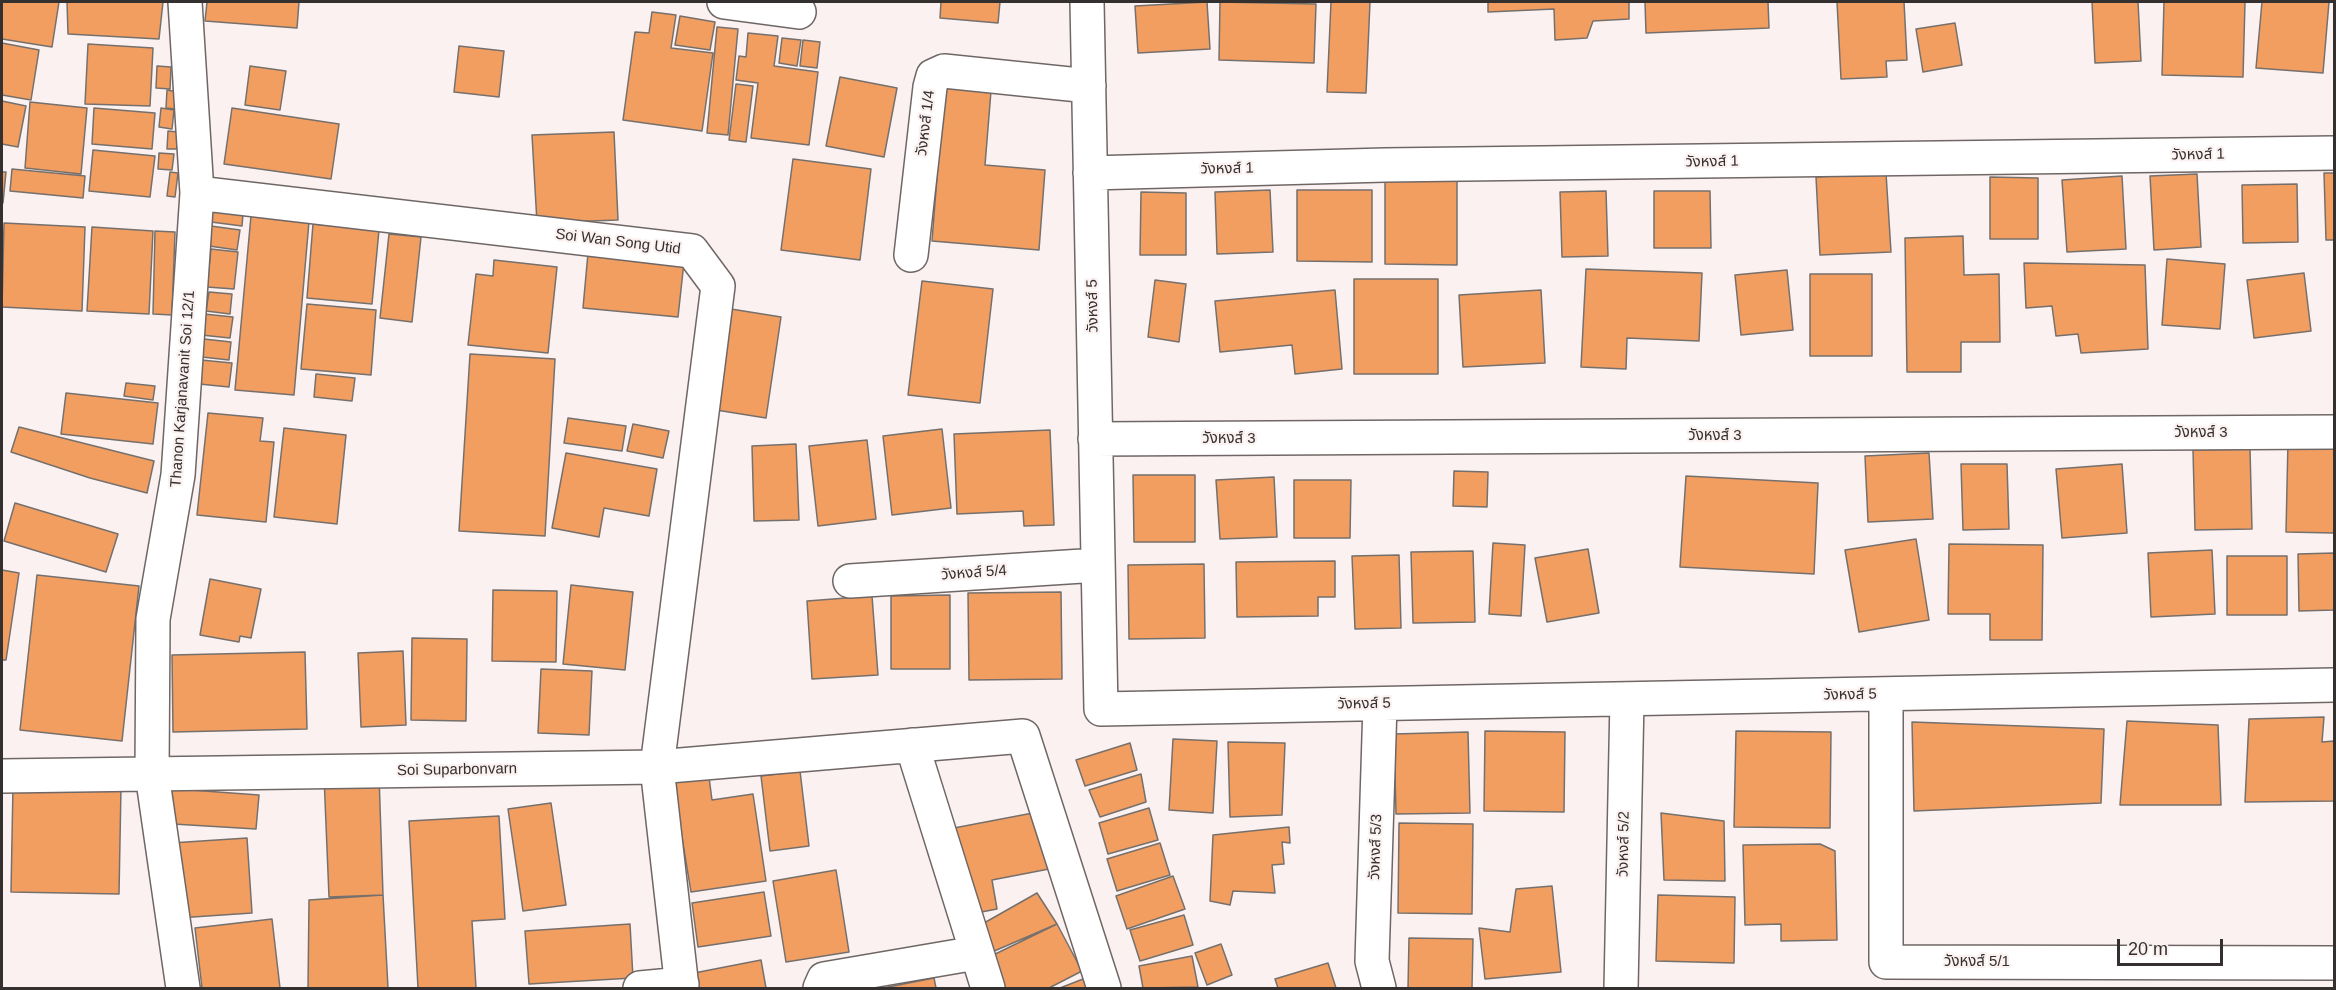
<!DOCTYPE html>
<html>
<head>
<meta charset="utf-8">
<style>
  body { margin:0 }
  #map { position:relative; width:2336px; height:990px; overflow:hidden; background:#faf1f0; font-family:Arial,sans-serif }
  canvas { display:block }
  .frame { position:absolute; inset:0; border:3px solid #343030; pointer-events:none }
  .scale { position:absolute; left:2117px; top:939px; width:106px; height:27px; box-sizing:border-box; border:3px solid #343030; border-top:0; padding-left:8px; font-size:18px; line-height:21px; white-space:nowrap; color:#343030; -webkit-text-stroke:4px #faf1f0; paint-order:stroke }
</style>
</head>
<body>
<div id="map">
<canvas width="2336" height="990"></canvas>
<div class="frame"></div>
<div class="scale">20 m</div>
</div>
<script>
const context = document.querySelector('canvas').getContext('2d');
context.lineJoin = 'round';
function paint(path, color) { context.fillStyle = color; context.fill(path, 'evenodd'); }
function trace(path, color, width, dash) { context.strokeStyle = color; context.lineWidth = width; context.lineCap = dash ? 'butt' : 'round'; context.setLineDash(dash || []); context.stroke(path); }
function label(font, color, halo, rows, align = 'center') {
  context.font = font + ' Arial,"Noto Sans Thai",sans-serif'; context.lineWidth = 4.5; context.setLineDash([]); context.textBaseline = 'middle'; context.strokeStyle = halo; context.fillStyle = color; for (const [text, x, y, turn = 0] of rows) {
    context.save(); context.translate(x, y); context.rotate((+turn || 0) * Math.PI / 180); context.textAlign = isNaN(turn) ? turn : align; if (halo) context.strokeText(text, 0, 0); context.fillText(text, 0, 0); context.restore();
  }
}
const building = new Path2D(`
  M2,2h57l-7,45 -50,-8z
  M67,2h96l-4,37 -91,-5z
  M207,2h92l-2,26 -92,-7z
  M941,2h59l-2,21 -58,-5z
  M1207,2l3,47 -72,4 -3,-47z
  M1220,2l96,2 -2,59 -95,-3z
  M1331,2h39l-4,91 -39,-1z
  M1488,2h141v17l-36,2 -6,17 -32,2 -1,-31 -66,3z
  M1645,2h123l1,26 -123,5z
  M1837,2h67l3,58 -21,1 1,16 -46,2z
  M2092,2h46l3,59 -46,2z
  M2164,2h81l-2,75 -81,-2z
  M2262,2h67l-6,71 -67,-5z
  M652,12l24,3 -5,33 42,5 -11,78 -79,-11 12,-88 14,1z
  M680,16l35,6 -5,28 -35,-5z
  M1955,23l7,42 -39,7 -7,-43z
  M717,27l21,2 -10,106 -21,-2z
  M748,33l30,3 -4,30 44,6 -9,73 -58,-7 7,-55 -22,-3 3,-24 7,1z
  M782,38l19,2 -4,26 -18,-3z
  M803,40l17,2 -3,26 -17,-2z
  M2,43l37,7 -8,50 -29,-5z
  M88,44l65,4 -3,58 -65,-2z
  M459,46l45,5 -5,46 -45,-5z
  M157,66l14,1 -1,22 -14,-1z
  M250,66l36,5 -6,39 -35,-5z
  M840,77l57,11 -13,69 -58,-11z
  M736,84l17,2 -7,56 -17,-2z
  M944,87l47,4 -6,74 60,5 -6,80 -107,-9z
  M167,90l11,2 -2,17 -10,-1z
  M2,101l24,5 -8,41 -16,-3z
  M30,102l57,6 -6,66 -56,-6z
  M94,108l61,5 -3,36 -60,-5z
  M161,108l13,2 -2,19 -13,-2z
  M232,108l107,16 -8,55 -107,-15z
  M168,131l10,1 -1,17h-10z
  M614,132l4,88 -81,3 -5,-88z
  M93,150l62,6 -5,41 -61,-6z
  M159,153l15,1 -2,16 -14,-1z
  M793,159l78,10 -11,91 -79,-10z
  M1385,168h72v97l-72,-1z
  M12,169l73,7 -2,22 -73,-7z
  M2,172h4l-3,31h-1z
  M170,172l8,1 -3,24 -8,-1z
  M1886,173l5,79 -71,3 -4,-78z
  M2324,173h10v67h-8z
  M2197,174l4,73 -47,3 -4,-74z
  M2122,176l4,73 -59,3 -5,-72z
  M1990,177l48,1v61h-48z
  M2297,184l1,58 -55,1 -1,-58z
  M1270,190l3,62 -56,2 -2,-62z
  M1297,190h75v72l-75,-1z
  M1606,191l2,65 -46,1 -2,-65z
  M1654,191h56l1,57h-57z
  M1141,192l45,1v62h-46z
  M213,198l31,4 -2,24 -31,-4z
  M252,205l58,5 -16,185 -59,-5z
  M4,223l81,4 -3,84 -80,-4z
  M313,224l66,6 -7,74 -65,-6z
  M211,226l29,4 -3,20 -28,-4z
  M92,227l61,4 -4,83 -62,-3z
  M155,231l20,1 -3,83 -19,-1z
  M389,234l32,3 -9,85 -32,-4z
  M1963,236l1,39 35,-1 1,68h-39v30h-54l-2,-134z
  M211,249l27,3 -4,37 -27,-2z
  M588,253l96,9 -6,55 -95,-9z
  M2167,259l58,5 -5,65 -58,-4z
  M494,260l63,7 -9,86 -80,-8 8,-71 17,2z
  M2024,263l121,2 3,84 -67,4 -3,-19 -22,2 -4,-30 -26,2z
  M1586,269l116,4 -3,68 -72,-3 -1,31 -45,-2z
  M1787,270l6,60 -52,5 -6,-60z
  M2304,273l7,58 -57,7 -7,-58z
  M1810,274h62v82h-62z
  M1354,279h84v95h-84z
  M1155,280l31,4 -7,58 -31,-5z
  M922,281l71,8 -13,114 -72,-8z
  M1335,290l7,79 -47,5 -3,-29 -72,7 -5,-51z
  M1541,290l4,73 -82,4 -4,-72z
  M209,292l23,2 -2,20 -24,-3z
  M307,304l69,6 -5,65 -70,-6z
  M731,309l50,8 -15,101 -50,-8z
  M204,314l29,3 -3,21 -29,-3z
  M204,339l27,3 -2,18 -27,-3z
  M470,354l85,5 -10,177 -86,-5z
  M201,360l31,3 -3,24 -30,-3z
  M316,374l39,4 -3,23 -38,-4z
  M126,383l29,3 -2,14 -29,-4z
  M66,393l92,10 -5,41 -92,-10z
  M208,413l55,5 -3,23 14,1 -8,80 -69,-7z
  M568,418l58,8 -4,25 -58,-8z
  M633,424l36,7 -6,27 -36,-7z
  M19,427l135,34 -7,32 -57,-15 -79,-26z
  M284,428l62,7 -9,89 -63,-7z
  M942,429l9,79 -59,7 -9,-79z
  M1050,430l4,95 -30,1 -1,-15 -66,3 -3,-80z
  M867,440l9,79 -58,7 -9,-80z
  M2288,441l46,4v88l-48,-1z
  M796,444l3,76 -45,1 -2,-75z
  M2250,449l2,80 -57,1 -2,-80z
  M566,453l91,16 -8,47 -45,-8 -5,29 -47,-9z
  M1929,453l4,66 -65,3 -3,-66z
  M1961,464h46l2,65 -46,1z
  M2122,464l5,69 -65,5 -6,-69z
  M1454,471l34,1 -1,35 -34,-1z
  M1133,475h62v67h-61z
  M1686,476l132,7 -4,91 -134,-7z
  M1274,477l3,60 -57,2 -4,-59z
  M1294,480h57l-1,58h-56z
  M15,503l103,31 -12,38 -102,-31z
  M1916,539l13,81 -70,12 -14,-82z
  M1493,543l32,2 -4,71 -32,-2z
  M1949,544l94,1 -1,95h-52v-26h-42z
  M1588,549l11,64 -52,9 -12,-64z
  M2212,550l3,64 -64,3 -3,-64z
  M1473,551l2,71 -62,1 -2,-71z
  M2334,553v57l-35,1 -1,-57z
  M1399,555l2,73 -46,1 -3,-73z
  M2227,556h60v59h-60z
  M1335,561v36h-17v19l-81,1 -1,-55z
  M1204,564l1,74 -76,1 -1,-74z
  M2,570l17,3 -13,87h-4z
  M37,575l102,11 -17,155 -102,-11z
  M210,579l51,10 -10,49 -11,-2 -1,6 -39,-7z
  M571,585l62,7 -8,78 -62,-6z
  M493,590l64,1 -1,71 -64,-1z
  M1061,592l1,87 -93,1 -1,-87z
  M950,595v74h-59v-73z
  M872,596l6,79 -66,4 -5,-78z
  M412,638l55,1 -1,82 -55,-1z
  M403,651l3,74 -45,2 -3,-74z
  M305,652l2,77 -134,3 -1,-77z
  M541,669l51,2 -3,64 -51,-2z
  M2324,717l-2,25 12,-1v60l-89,1 4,-83z
  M2127,721l91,4 3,80h-101z
  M1912,722l192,7 -3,74 -187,8z
  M1485,731l80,1 -1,80 -80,-1z
  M1736,731l95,1 -1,96 -96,-1z
  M1468,732l2,81 -74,1 -2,-80z
  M1173,739l44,2 -4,72 -44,-3z
  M1228,742l57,1 -3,72 -52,2z
  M1130,743l7,27 -52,16 -9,-26z
  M800,771l9,75 -39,5 -9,-75z
  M1141,774l5,28 -46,15 -11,-27z
  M379,775l4,120 -54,2 -5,-121z
  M709,777l3,23 41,-6 13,87 -75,11 -18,-109z
  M13,785l108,2 -2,107 -108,-2z
  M163,788l96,7 -3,34 -83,-5z
  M551,803l15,102 -43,6 -15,-102z
  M1149,808l9,32 -50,14 -9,-31z
  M1038,812l11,57 -57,11 5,29 -26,5 -17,-86z
  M1661,813l63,8 1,60 -61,-1z
  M499,816l6,103 -33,2 4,67h-58l-9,-167z
  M1399,823l74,1 -1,90 -74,-1z
  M1289,827l1,16 -8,-1 2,22 -12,1 3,28 -42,-2 -3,14 -20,-4 3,-66z
  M247,838l5,75 -74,5 -7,-75z
  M1160,843l10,32 -53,16 -10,-32z
  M1820,844l15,7 2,89 -56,1v-17l-36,1 -2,-80z
  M836,870l13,82 -63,10 -13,-81z
  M1173,876l12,33 -58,20 -11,-33z
  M1552,886l9,86 -76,7 -6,-51 31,4 6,-43z
  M764,892l7,44 -73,11 -6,-44z
  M1037,893l20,31 -65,28 -15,-25z
  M383,895l5,93h-80l1,-88z
  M1658,895l77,2 -1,66 -78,-2z
  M1184,915l9,30 -53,16 -10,-31z
  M272,919l8,69h-78l-7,-60z
  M630,924l3,54 -104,6 -4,-53z
  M1057,924l25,47 -33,17h-50l-14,-29z
  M1409,938l64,1 -1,49h-64z
  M1221,944l11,31 -25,10 -12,-32z
  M1192,956l6,31 -55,1 -4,-22z
  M761,960l5,28h-75l-2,-14z
  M1328,963l8,25h-58l-3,-9z
  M934,978l2,10h-53z
  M1083,979l4,9h-27z`);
const minor = new Path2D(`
  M724,2l75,10
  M1087,2l14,707 1233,-24
  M1090,173l295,-8 949,-12
  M197,193l495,58 26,35 -61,481 25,221
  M911,255l19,-168 3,-11 11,-5 145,15
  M1095,439l1239,-7
  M850,581l248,-16
  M1886,694v268l448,1
  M912,745l76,243
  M2,776l655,-9 366,-31 81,252
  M183,988l-31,-214 1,-155 25,-144 19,-282 -12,-191
  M640,988l42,-4
  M820,988l4,-9 152,-26
  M1379,988l-7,-27 8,-257
  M1621,988l6,-289`);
const streetNames = [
  ["วังหงส์ 1/4",926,123,-83],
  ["วังหงส์ 1",2198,155,-1],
  ["วังหงส์ 1",1712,162,-1],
  ["วังหงส์ 1",1227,169,-1],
  ["Soi Wan Song Utid",618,242,7],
  ["วังหงส์ 5",1093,306,-91],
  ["Thanon Karjanavanit Soi 12/1",183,389,-86],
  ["วังหงส์ 3",2201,433],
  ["วังหงส์ 3",1715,436],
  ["วังหงส์ 3",1229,439],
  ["วังหงส์ 5/4",974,573,-4],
  ["วังหงส์ 5",1850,695,-1],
  ["วังหงส์ 5",1364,704,-1],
  ["Soi Suparbonvarn",457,770,-1],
  ["วังหงส์ 5/2",1624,844,-89],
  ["วังหงส์ 5/3",1376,847,-88],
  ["วังหงส์ 5/1",1977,962]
];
paint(building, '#f29e61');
trace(building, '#76706c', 1.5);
trace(minor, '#6f6766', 36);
trace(minor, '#fff', 33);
label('15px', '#343030', '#faf1f0', streetNames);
</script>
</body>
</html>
